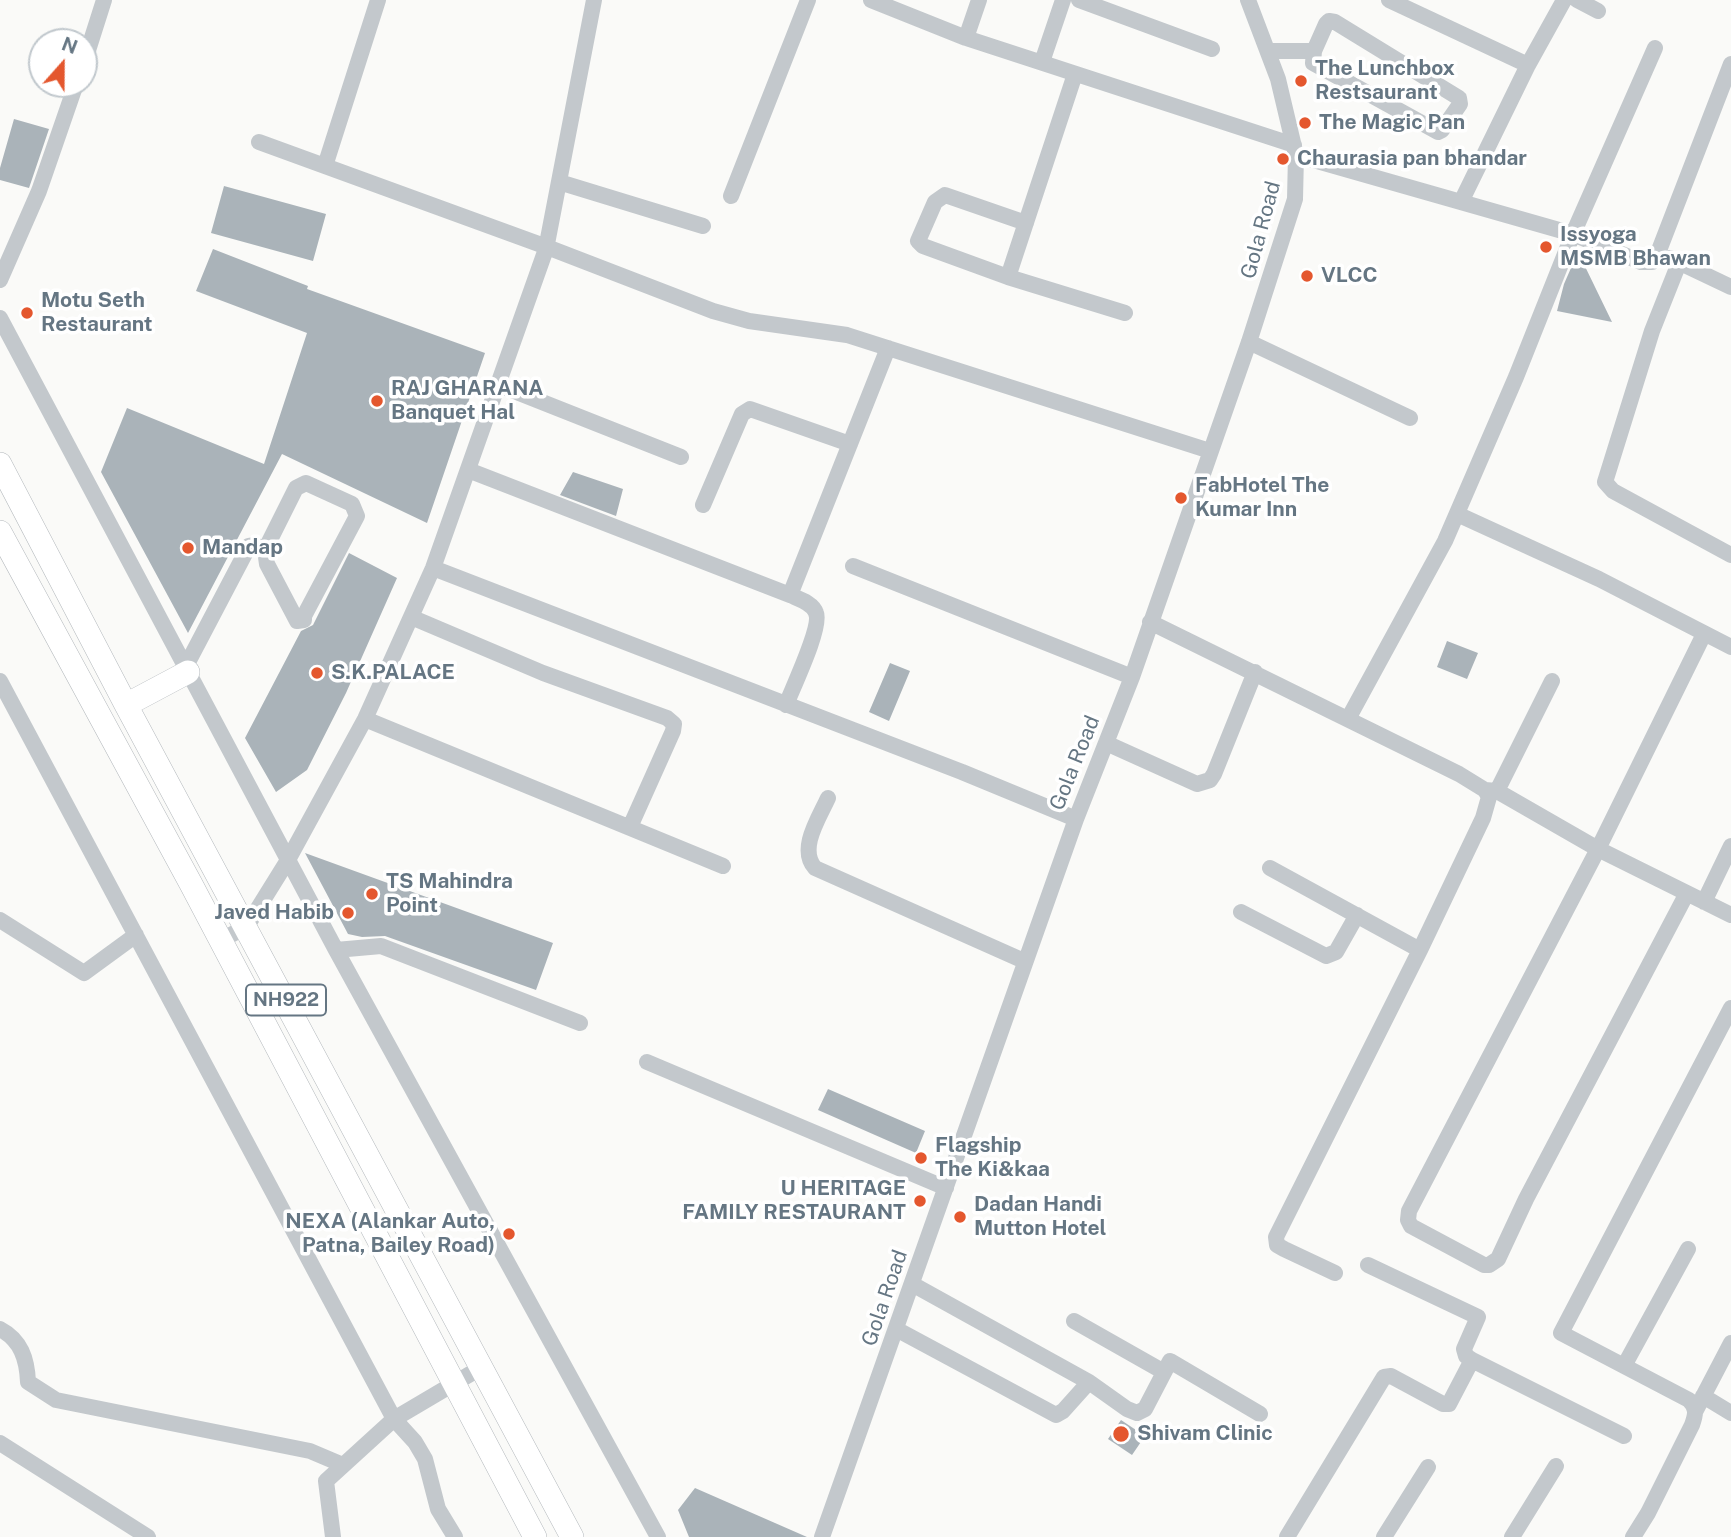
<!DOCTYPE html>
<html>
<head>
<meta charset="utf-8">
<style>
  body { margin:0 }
  #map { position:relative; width:1731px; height:1537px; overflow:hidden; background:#fafaf8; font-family:"Public Sans",sans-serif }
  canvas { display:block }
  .north { position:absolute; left:28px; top:28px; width:70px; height:70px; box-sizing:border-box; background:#fff; border:2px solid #c1c8cd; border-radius:50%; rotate:21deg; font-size:19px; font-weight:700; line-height:28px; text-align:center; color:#657683 }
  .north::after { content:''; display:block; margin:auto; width:24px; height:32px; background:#e4572e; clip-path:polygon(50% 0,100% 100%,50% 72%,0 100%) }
</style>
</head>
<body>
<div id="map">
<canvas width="1731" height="1537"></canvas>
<div class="north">N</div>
</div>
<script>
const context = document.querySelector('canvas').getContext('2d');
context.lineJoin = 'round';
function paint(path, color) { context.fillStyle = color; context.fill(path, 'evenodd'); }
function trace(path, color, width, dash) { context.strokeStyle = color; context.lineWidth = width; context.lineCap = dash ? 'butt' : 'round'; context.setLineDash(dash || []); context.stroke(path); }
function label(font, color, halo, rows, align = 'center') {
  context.font = font + ' "Public Sans",sans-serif'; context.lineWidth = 7; context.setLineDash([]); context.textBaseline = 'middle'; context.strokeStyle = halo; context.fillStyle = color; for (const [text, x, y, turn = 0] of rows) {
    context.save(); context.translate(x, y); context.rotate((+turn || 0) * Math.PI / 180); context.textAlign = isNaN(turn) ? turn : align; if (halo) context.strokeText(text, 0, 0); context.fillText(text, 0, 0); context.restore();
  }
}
const building = new Path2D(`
  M14,119l35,10 -20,59 -29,-8v-12z
  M224,186l102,28 -13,47 -102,-28z
  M213,249l95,37 -1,3 178,64 -58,170 -145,-69 -94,179 -87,-161 26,-64 137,56 43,-131 -111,-42z
  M1578,252l34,70 -55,-11 7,-27z
  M573,472l50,17 -7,27 -56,-21z
  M349,553l48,25 -51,115 -39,77 -31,22 -31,-54 56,-107 12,-6z
  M1447,641l31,12 -11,26 -30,-12z
  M890,663l20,8 -21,50 -20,-9z
  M305,853l248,90 -17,47 -151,-54 -23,1 -14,-3z
  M828,1089l97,42 -9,22 -98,-43z
  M1121,1420l24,16 -13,19 -24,-16z
  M695,1488l112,49h-118l-11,-27z`);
const minor = new Path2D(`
  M871,0l95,38 328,107
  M1079,0l133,49
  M1389,0l139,65
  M1577,0l21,11
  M1329,21l6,1 124,76 1,6 -18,26 -4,2 -125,-69 1,-12 12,-27z
  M966,38l13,-38
  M1268,51h46
  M1042,62l21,-62
  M84,63l20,-63
  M259,142l288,105 166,64 36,10 98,14 363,116
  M1296,155l277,79 68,28h11l6,-9 73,-189
  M325,166l53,-166
  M559,182l144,44
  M731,196l77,-196
  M1461,202l67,-137 36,-65
  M1026,223l-81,-28 -10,7 -17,39 5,5 85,31 117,36
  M1670,258l61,29
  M1679,263l-27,68 -47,151 8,9 118,64
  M1008,277l67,-203
  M0,280l39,-89 37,-107
  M0,318l336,632 322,587
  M1249,342l161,76
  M499,385l182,72
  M468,470l322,125c9,4 23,8 26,18 6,14 -24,76 -30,92
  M306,483l46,21 5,12 -53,100v4l-7,1 -30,-57 -2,-14 31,-62z
  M703,505l39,-91 8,-5 100,35
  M1457,514l142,65 132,68
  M853,566l279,111
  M433,568l529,204 114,47
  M790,595l98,-247
  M411,617l132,56 124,45 7,6 -1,7 -43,96
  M1150,622l309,152 26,16 4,7 -6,21 -63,132 -144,287 1,8 7,4 51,24
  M186,666l63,-120 6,-1 10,5
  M0,681l394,738 21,23 10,17 13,50 17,28
  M365,719l358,147
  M1348,719l97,-178 71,-164 57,-143 82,-186
  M1106,743l91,41 13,-4 4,-6 41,-102
  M1485,790l12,1 101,58 133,66
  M1497,791l55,-110
  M828,798c-9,20 -30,51 -13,70l209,93
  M1270,868l150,82
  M1687,893l-161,306 -28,60 -9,6h-5l-73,-39 -3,-6 1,-9 189,-362 106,-215
  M1704,902l27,-56
  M1241,912l85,44 10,-4 21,-37
  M0,920l84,53 52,-38
  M220,941l27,-15 41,-66 77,-141 68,-151 113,-319 48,-249
  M336,950l45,-4 199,77
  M647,1062l299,126
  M912,1284l177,98 38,27 10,4 8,-4 25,-48 90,53
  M1074,1321l90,51
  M0,1329c21,11 27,30 28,53l28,18 254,51 33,14
  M896,1329l160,86 7,-4 26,-29
  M1472,1360l152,76
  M1624,1366l64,-117
  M1703,1396l28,17
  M1696,1410l35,-67
  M0,1443l148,94
  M333,1537l-7,-56 68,-62 88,-52
  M822,1537l254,-718 56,-142 117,-335 46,-143 1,-44 -18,-76 -30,-79
  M1287,1537l97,-160 7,-1 52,28h6l23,-44 -6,-4 -2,-7 14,-32 -110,-52
  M1384,1537l44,-70
  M1512,1537l44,-71
  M1633,1537l15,-24 44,-88c4,-11 5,-17 -3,-25l-128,-67 170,-325`);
const highway = new Path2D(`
  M0,464l126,241 446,832
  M0,532l191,352 344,653
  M126,705l62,-33`);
const markers = [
  [1301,81,7,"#e4572e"],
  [1305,123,7,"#e4572e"],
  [1283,159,7,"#e4572e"],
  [1546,247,7,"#e4572e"],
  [1307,276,7,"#e4572e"],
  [27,313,7,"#e4572e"],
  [377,401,7,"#e4572e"],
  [1181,498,7,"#e4572e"],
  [188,548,7,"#e4572e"],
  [317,673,7,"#e4572e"],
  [372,894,7,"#e4572e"],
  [348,913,7,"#e4572e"],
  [921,1158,7,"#e4572e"],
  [920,1201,7,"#e4572e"],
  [960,1217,7,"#e4572e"],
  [509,1234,7,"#e4572e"],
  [1121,1434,9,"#e4572e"]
];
const shields = [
  [286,1000,80]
];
const shieldNames = [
  ["NH922",286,1000]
];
const poiNames = [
  ["The Lunchbox",1315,69],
  ["Restsaurant",1315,93],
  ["The Magic Pan",1319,123],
  ["Chaurasia pan bhandar",1297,159],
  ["Issyoga",1560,235],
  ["MSMB Bhawan",1560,259],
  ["VLCC",1321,276],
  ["Motu Seth",41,301],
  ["Restaurant",41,325],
  ["RAJ GHARANA",391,389],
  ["Banquet Hal",391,413],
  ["FabHotel The",1195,486],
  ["Kumar Inn",1195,510],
  ["Mandap",202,548],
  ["S.K.PALACE",331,673],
  ["TS Mahindra",386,882],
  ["Point",386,906],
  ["Javed Habib",334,913,"right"],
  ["Flagship",935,1146],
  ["The Ki&kaa",935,1170],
  ["U HERITAGE",906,1189,"right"],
  ["FAMILY RESTAURANT",906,1213,"right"],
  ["Dadan Handi",974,1205],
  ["Mutton Hotel",974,1229],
  ["NEXA (Alankar Auto,",495,1222,"right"],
  ["Patna, Bailey Road)",495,1246,"right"],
  ["Shivam Clinic",1137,1434]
];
const streetNames = [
  ["Gola Road",1261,230,-75],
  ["Gola Road",1075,763,-68],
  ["Gola Road",885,1298,-71]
];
paint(building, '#aab3b9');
trace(highway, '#b4b9bd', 24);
trace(minor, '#c3c8cc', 16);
trace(highway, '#fff', 23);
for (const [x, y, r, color] of markers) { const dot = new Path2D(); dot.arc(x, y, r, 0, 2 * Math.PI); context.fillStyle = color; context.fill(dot); trace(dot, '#fff', 2.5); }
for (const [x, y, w] of shields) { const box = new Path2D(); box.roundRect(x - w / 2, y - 15.5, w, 31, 5); context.fillStyle = '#fff'; context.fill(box); trace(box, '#657683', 2); }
label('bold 19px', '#657683', null, shieldNames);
label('bold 21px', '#657683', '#fff', poiNames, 'left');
label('21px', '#657683', '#fff', streetNames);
</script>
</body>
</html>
